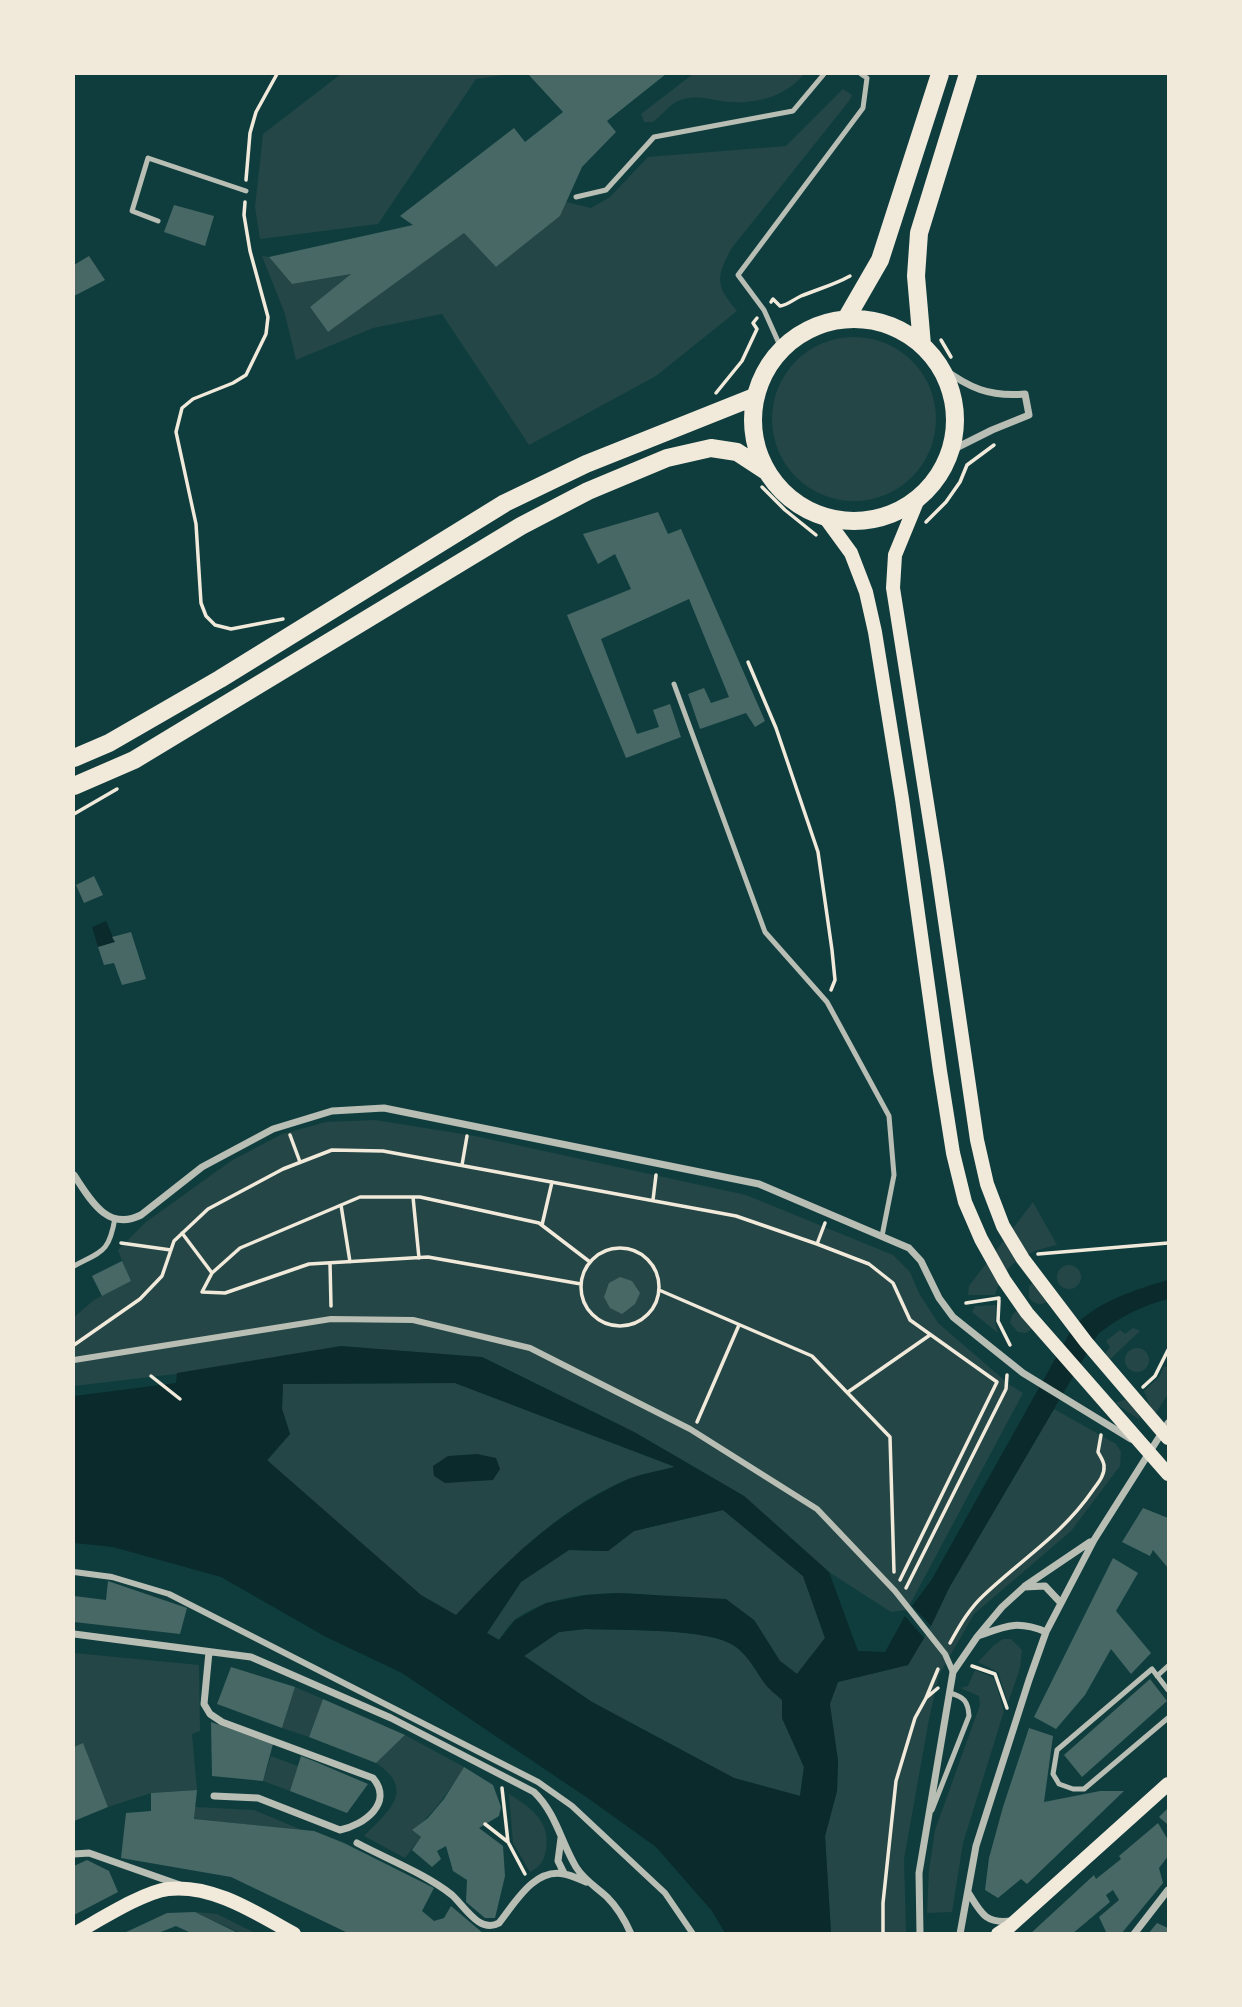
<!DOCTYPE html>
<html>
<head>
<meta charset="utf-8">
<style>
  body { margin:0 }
  #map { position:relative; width:1242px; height:2007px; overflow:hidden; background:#0f3d3e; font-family:"IBM Plex Sans",sans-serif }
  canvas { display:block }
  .frame { position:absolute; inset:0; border:75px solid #f1e9da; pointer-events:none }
</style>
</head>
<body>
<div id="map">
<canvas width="1242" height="2007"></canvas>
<div class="frame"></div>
</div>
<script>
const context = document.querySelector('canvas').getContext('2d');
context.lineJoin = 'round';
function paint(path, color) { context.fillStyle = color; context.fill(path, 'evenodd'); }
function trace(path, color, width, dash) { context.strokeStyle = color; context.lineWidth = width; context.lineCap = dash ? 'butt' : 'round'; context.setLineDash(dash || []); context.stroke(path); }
const green = new Path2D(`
  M341,74h169l-34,5 -98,145 -118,15 -5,-32 8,-73z
  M693,74h111c-17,21 -45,30 -73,28 -18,-1 -35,-9 -53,-1 -10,5 -17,15 -25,21h-9l-3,-8z
  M843,89l9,6 -3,6 -118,148c-15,29 -16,36 6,62l-81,65 -127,69 -87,-131 -69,14 -77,32 -11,-46 -23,-58 7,1 23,27 59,-10 -41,33 18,25 136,-99 32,34 64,-51 6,-14 25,6 19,-11 38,-40 138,-11z
  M772 419a82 82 0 1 1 164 0a82 82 0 1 1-164 0Z
  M375,1120l100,16 271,59 147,60 17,17 9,21 19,30 72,62 13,8 -116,217 -16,2 -62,-40 -85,-76 -110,-64 -152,-75 -273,13 -135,16v-69l20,-17 36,-19 -12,-31 28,-28 85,-61 51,-27 44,-12z
  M1033,1202l24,43c-31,7 -52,16 -62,50h-27l1,-9z
  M1057 1277a12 12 0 1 1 24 0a12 12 0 1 1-24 0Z
  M1035,1281l15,19c-8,6 -15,5 -21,-2v-12z
  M996,1305l-1,17 3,11 -26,-21 3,-6z
  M1018,1309l15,19 -7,5 -8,-1 -8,-9 2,-8z
  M1133,1328l7,3 -33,31 -2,-8 5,-7 -4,-6 14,-11 5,4z
  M1125 1360a12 12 0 1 1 24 0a12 12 0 1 1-24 0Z
  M1164,1366l4,2v26l-14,22 -10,-25 15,-14z
  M455,1383l220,84c-17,4 -36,7 -52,14 -67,30 -118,82 -167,135l-35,-20 -154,-135 23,-27 -8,-25 1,-25z
  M1133,1397l7,23 -25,-17z
  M1054,1409l62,35 5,8 -1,14 -49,65 -97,83 -35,61 -10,44 -25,140 2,74h-75l-6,-97 12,-45 1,-30 -9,-57 8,-22 71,-17 23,-39 18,-38z
  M723,1510l80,66 22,62 -28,36 -17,-13 -26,-41c-29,-7 -59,-18 -88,-23 -45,-7 -113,-6 -150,22 -7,5 -12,14 -17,21l-12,-7 34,-51 48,-32 39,1 26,-20z
  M585,1629c35,2 125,-2 151,18 13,10 18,21 27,34 4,7 13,13 19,19v18l22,49 -4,29 -66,-18 -142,-76 -68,-46 35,-24z
  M1003,1639h8l11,11 -2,18 -12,35 -10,-31 -20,-10 16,-17z
  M74,1653l125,12 1,66 -8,3 5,56 -46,3 -43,14 -25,-63 -9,3z
  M975,1670l19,8 10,33 -41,132 -11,69 -25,1 2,-43 6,-40 45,-125 -1,-9 -19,-8 8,-2z
  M295,1687l28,12 -14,38 -27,-9z
  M405,1735l59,32c-15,24 -29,45 -51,64l8,6 -16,21 -41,-22c24,-24 53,-46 12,-73z
  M271,1756l27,10 -8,25 -27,-10z
  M509,1794c22,14 42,27 37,56 -2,11 -6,17 -16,22l-17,-29z
  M195,1807l59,3 48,20 -108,-11z
  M195,1912l22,2 38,19h-15z`);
const water = new Path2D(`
  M106,921l9,21 -17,5 -6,-20z
  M1168,1280v19c-27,7 -48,18 -70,35l-149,254 -18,38 -19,-20 20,-27 141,-252c26,-26 61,-37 95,-47z
  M341,1346l141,11 152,75 110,64 85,76 29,79 27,1 20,-36 19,22 -16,27 -70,17 -8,22 8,57 -1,30 -12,45 6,97h-106l-13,-22 -56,-64 -67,-48 -187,-126 -76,-36 -105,-60 -108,-30 -39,-4v-147l102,-13 1,-10zM455,1383l218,83 1,1c-17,5 -36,7 -52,15 -68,32 -115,79 -166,133l-35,-20 -154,-135 23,-26 -8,-25 1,-25zM723,1510l80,66 22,62 -28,36 -17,-13 -26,-41 -28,-21 -108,-6 -32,2 -40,8 -31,17 -16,20 -12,-7 34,-51 48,-32 39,1 26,-20zM585,1629c35,2 125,-2 151,18 13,10 18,21 27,34 4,7 13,13 19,19v18l22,49 -4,29 -66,-18 -142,-76 -68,-46 35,-24z
  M477,1454l19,4 4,11 -7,11 -48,3 -11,-7 -1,-10 15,-10z`);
const building = new Path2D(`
  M528,74h138l-59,47 9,11 -34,35 -22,49 -64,51 -32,-34 -136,99 -18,-25 41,-33 -59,10 -23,-27 144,-32 -13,-9 114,-88 11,14 38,-30z
  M174,205l40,11 -9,30 -41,-14z
  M89,256l16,24 -31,16v-31z
  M658,512l10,22 13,-5 84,192 -10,6 -9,-14 -46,16 -12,-35 16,-6 7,15 18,-6 -40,-98 -88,40 36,95 22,-7 -6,-17 17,-6 11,33 -55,21 -59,-143 64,-26 -16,-35 -17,10 -15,-30z
  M94,876l9,19 -19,8 -8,-18z
  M131,932l15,47 -24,6 -8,-22 -10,2 -6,-18 17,-5 -3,-5z
  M122,1261l9,20 -29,15 -10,-20z
  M620,1277l12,4 8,12 -5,11 -13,10 -12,-6 -6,-11 5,-14z
  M1143,1508l25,10v50l-15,-18 -3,6 -28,-14z
  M1113,1558l25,15 -22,38 35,42 -20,21 -20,-25 -26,46 -29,34 -22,-12z
  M108,1581l79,27 -7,26 -106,-12v-26l32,4z
  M231,1667l64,20 -13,41 -65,-24z
  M1150,1679l17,22 -85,76 -18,-22z
  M323,1699l82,36 -29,28 -67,-26z
  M211,1722l62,22 -10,37 -51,-5z
  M1029,1728l24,8 -9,66 56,-11h24l-97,93 -6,-5 -23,19 -13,-8 4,-32 14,-51z
  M83,1743l25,64 -34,14v-74z
  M301,1756l15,6 52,22 -21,29 -57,-22z
  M464,1767l29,18 8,22 -2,9 -20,12 24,18 2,30 -10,42h-10l-19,-16 1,-22 -14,-9 -7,-25 -9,5 4,8 -9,8 -20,-17 9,-13 -9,-7 16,-12 16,-19z
  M197,1790l-3,29 120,12 30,12 90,45 -12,23 12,10 10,-3 7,-12 33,28h-134l-119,-57 -110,-19 5,-45 25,-2v-18z
  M1168,1808v17l-9,-8z
  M1158,1823l10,17v16l-9,12 4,15 -42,51h-14l-8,-17 20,-17 -6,-10 -7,5 4,7 -38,32h-42l64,-59 2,4 25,-20 -2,-3z
  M87,1860l22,11 9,21 -44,23v-49z
  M195,1912l45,22h-47l-17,-8 -20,8h-34l45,-21z
  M1157,1923l11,5v6h-20z`);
const path = new Path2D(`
  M246,180l4,-47 6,-21 21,-38
  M245,202l-1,13 6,36 18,66 -2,17 -20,41 -13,8 -40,16 -11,9 -6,24 20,92 5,79 5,13 9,9 16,4 52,-10
  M771,302l2,-3 7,7c8,-1 14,-7 21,-10 17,-7 33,-11 49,-20
  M941,340l10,17
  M716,393l26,-32 15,-32 -4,-6 4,-5
  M762,487l23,23 31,25
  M926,522l20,-20 14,-20 7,-17 27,-20
  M748,662l28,66 42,124 14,98 3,30 -4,10
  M74,814l43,-25
  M290,1135l10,27
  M462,1165l5,-29
  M413,1197l6,61
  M653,1200l3,-25
  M341,1205l9,57
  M542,1225l10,-43
  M182,1233l30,40
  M121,1243l50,7
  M817,1244l8,-21
  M581 1287a39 39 0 1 1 78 0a39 39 0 1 1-78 0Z
  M1038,1254l130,-11
  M330,1263l1,43
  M581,1284l-153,-27 -119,7 -84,29 -23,-1 10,-19 28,-25 120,-51h60l119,26 51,39
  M659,1290l153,66 78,81 4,135
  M999,1300l-1,21 12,24
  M966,1303l33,-5
  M74,1345l66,-46 22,-23 12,-35 34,-32 75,-40 49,-19 51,1 353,65 81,28 52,20 24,19 17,37 87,62 -97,198
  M151,1376l29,23
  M1143,1387l12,-11 13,-26
  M848,1392l82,-57
  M697,1422l42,-97
  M906,1588l100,-199 1,-14
  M950,1643c10,-18 19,-34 34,-48 39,-37 78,-60 109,-105 5,-7 12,-15 11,-24 0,-5 -4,-10 -6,-14l3,-17
  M972,1666l23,8 12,34
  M926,1698l12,-29
  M502,1788l6,54
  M485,1824l23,18 17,32
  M883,1934v-31l13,-122 19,-63 11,-20 12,-10`);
const service = new Path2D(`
  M576,197l30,-7 48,-53 139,-26 31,-37
  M158,221l-26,-10 16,-53 98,33
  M781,348l-17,-38 -26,-35 125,-167 4,-30 -6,-4
  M674,684l91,248 62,70 62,114 5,59 -12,61
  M74,1266c28,-15 35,-13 41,-48
  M1157,1676l11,-10
  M1168,1690l-16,-21 -95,81 -4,24 6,10 14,5h11l84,-71
  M932,1810l37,-94c-1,-15 -5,-19 -19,-23`);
const pedestrian = new Path2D(`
  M74,1360l257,-41 82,1 117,28 160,81 127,80 78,82 50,63 8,18
  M74,1572l38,5 57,17 369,188 34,24 93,87 28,41`);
const minor = new Path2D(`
  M941,367c28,21 48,30 84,27l4,21 -37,15 -42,21
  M74,1175c16,24 33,57 67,40l61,-48 71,-38 59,-18 52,-3 375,76 150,64 12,13 18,37 14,19 70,56 108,66
  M1025,1586l65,-44
  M74,1634l177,23 140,61 143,74c22,21 27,50 42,75 8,13 20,20 31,30 11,11 18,23 24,37
  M978,1636c28,-10 39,-16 68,-4
  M209,1652l-5,52 6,10 12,8 151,56c21,25 -9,47 -33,52l-82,-32 -44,-2
  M561,1838l-3,23 6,12
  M357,1843c28,15 71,32 95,52 13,12 28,39 47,28 16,-20 35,-55 65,-49 7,1 15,5 22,8
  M74,1854l15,-1 91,32
  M968,1892c13,21 17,32 43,29
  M920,1934l-1,-61 34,-201 24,-35 25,-30 22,-20 21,-1 15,16
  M960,1934l16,-88 53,-166 17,-48 48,-92 74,-117
  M1134,1934l34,-44`);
const secondary = new Path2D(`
  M918,499l-23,56 -2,33 44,278 40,274 10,44 16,42 20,33 63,83 82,96
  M824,516l27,37 15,39 9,40 27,167 38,272 13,82 12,49 16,37 23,41 23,33 141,161
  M74,1934c24,-13 69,-42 94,-45 45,-5 88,24 126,45
  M998,1934l11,-7 159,-143`);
const primary = new Path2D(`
  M846,319l34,-59 60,-186
  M753 420a101 101 0 1 1 202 0a101 101 0 1 1-202 0Z
  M922,345l-6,-69 3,-43 49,-159
  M74,758l35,-15 111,-64 285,-176 81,-39 168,-67
  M74,786l60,-26 387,-234 67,-35 79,-33 44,-10 26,4 29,19`);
paint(green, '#244646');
paint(water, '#0a2a2b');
paint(building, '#486865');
trace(path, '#f1e9da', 3.5);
trace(service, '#b8beb3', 5);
trace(pedestrian, '#b8beb3', 6);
trace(minor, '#b8beb3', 7);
trace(secondary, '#f1e9da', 14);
trace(primary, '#f1e9da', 18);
</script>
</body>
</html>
